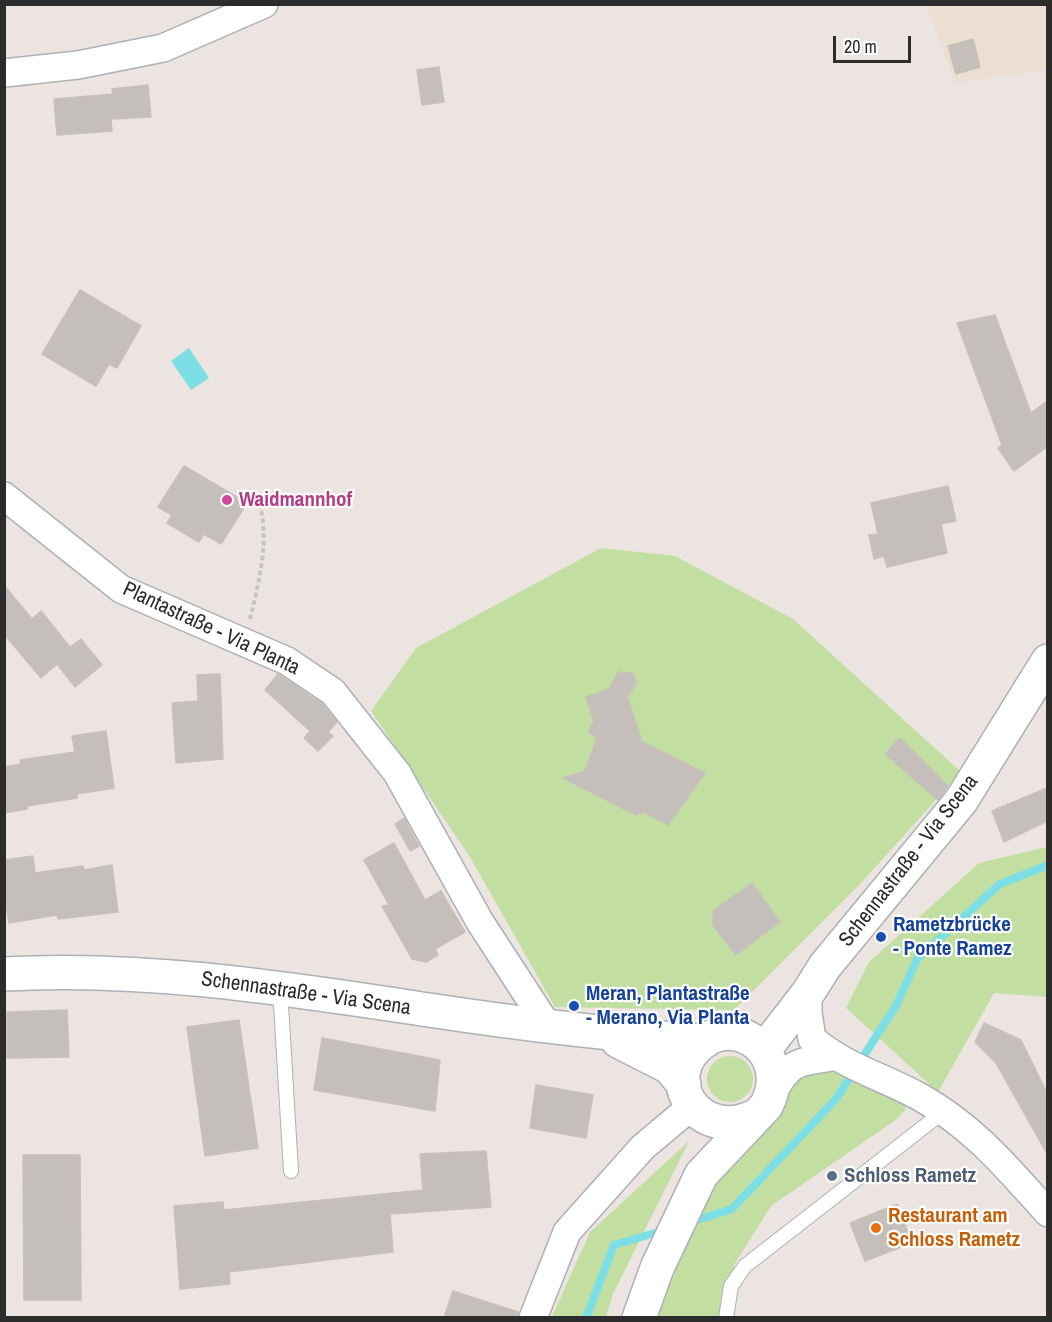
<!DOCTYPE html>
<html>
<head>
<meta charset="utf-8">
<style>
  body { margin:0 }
  #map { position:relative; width:1052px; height:1322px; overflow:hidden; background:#ece4e0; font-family:"Archivo Narrow",sans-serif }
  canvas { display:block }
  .frame { position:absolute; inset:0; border:6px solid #2c2c2c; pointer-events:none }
  .scale { position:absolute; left:833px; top:36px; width:78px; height:27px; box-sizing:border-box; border:3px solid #2c2c2c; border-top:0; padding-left:8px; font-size:18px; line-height:21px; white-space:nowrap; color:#2c2c2c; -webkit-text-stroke:4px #fff; paint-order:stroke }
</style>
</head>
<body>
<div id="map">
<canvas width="1052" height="1322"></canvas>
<div class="frame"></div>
<div class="scale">20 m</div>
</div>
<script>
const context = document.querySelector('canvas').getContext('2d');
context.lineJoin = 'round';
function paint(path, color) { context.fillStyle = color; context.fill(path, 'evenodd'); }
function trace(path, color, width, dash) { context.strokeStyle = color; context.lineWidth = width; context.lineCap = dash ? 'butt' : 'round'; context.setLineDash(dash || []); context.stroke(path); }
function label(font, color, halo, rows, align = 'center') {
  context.font = font + ' "Archivo Narrow",sans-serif'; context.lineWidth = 4.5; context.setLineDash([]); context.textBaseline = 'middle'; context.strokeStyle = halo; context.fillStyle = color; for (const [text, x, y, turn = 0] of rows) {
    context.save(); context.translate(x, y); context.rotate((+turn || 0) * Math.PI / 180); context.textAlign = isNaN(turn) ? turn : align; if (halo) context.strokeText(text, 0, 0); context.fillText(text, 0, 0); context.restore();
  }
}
const education = new Path2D(`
  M926,5h121v65l-92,13z`);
const green = new Path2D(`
  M601,548l74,8 118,63 168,153 -99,110 -128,128 -179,-3 -85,-150 -99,-146 45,-63z
  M1047,847v150l-53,-4 -56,99 -92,-84 23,-46 110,-99z
  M707 1079a23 23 0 1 1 46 0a23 23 0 1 1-46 0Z
  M817,1067l23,4 66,33 -1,6 -8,9 -126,87 -37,59v52l-79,1 64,-147 66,-85z
  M689,1141l-76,153 -7,23h-54l38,-85z`);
const water = new Path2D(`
  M189,348l20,30 -18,12 -20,-29z`);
const stream = new Path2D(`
  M691,1222l41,-13 104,-110 61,-95 20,-45 83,-75 48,-19
  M586,1318l28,-73 51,-15`);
const building = new Path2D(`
  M973,39l7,28 -24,7 -8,-28z
  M439,67l5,35 -22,3 -5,-35z
  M148,85l3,32 -40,2 1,12 -55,4 -3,-36 59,-5 -1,-5z
  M80,290l61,36 -24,42 -8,-4 -13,22 -54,-32z
  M995,315l36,98 16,-12v46l-33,24 -16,-23 4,-3 -45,-122z
  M184,466l63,37 -26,41 -17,-10 -5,8 -32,-19 5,-8 -14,-8z
  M948,486l8,35 -15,3 6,29 -60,14 -3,-11 -10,3 -5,-24 9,-1 -7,-31z
  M4,585l28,34 9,-8 29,36 11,-8 21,26 -27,22 -18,-23 -16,14 -37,-44z
  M619,670v3h14l2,6 1,5 -9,13 15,45 63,31 -37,52 -24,-13 -8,3 -73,-37 22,-7 12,-34 -9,-5 6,-11 -8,-24 23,-8z
  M220,674l3,85 -47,4 -4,-60 26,-2 -1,-26z
  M278,674l44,30 15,18 -9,10 5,4 -15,15 -14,-13 6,-7 -45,-41z
  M106,731l8,57 -37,6v4l-50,8v3l-23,4v-46l17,-3 -1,-4 55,-8 -3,-16z
  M900,738l48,48 -10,14 -53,-46z
  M1047,788v33l-43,21 -12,-31z
  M404,818l15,28 -9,5 -15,-27z
  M394,843l31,57 16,-9 24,41 -30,17 3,6 -12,7 -14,-3 -30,-53 7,-1 -25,-45z
  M33,856l2,17 48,-7 1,4 28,-5 6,47 -60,7 -1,-4 -48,8 -5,-32v-31z
  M752,883l28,39 -44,33 -24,-31 2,-14z
  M67,1010l2,47 -62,1v-46z
  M239,1020l19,128 -53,8 -18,-129z
  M984,1023l37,17 26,53v61l-51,-91 -21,-21z
  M322,1038l118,22 -5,51 -121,-21z
  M536,1085l57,10 -7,43 -56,-10z
  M486,1151l5,56 -101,7 3,38 -164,20 1,12 -50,5 -6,-83 49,-4 1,8 199,-20 -3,-36z
  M23,1155h57l1,145h-57z
  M897,1204l15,39 -47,18 -15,-38z
  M453,1291l65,21v5h-74z`);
const path = new Path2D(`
  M250,619c9,-38 21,-82 8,-120`);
const service = new Path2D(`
  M280,988l11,183
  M726,1318l5,-32 14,-20 198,-154`);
const minor = new Path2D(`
  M4,73l74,-8 85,-17 101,-44
  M4,496l117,93 166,72 46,31 64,81 83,149 67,103
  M808,993v20l4,26c35,29 70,37 108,58 55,31 86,70 128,116
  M772,1094c18,-33 25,-32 61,-37
  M533,1318l34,-86 76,-85 49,-41`);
const tertiary = new Path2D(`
  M4,974c143,-8 285,15 425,36 92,14 184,25 276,31
  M618,1041l51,26 15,18`);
const secondary = new Path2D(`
  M764,1050l44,-57 17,-27 136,-165 87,-140
  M639,1318l18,-50 44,-93 65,-69c28,-52 -32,-97 -70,-58 -36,38 7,94 59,68`);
const markers = [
  [227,500,6,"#d1479c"],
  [881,937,6,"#1a4fb4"],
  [574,1006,6,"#1a4fb4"],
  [832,1176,6,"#5c6f8a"],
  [876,1228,6,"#e8710a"]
];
const hotelNames = [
  ["Waidmannhof",239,500]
];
const streetNames = [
  ["Plantastraße - Via Planta",211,629,25],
  ["Schennastraße - Via Scena",909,861,-52],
  ["Schennastraße - Via Scena",306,994,8]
];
const transitNames = [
  ["Rametzbrücke",893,925],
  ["- Ponte Ramez",893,949],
  ["Meran, Plantastraße",586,994],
  ["- Merano, Via Planta",586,1018]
];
const serviceNames = [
  ["Schloss Rametz",844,1176]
];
const foodNames = [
  ["Restaurant am",888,1216],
  ["Schloss Rametz",888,1240]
];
paint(education, '#ecded1');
paint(green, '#c2dea1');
paint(water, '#7cdfe5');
trace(stream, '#7cdfe5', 8);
paint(building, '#c5bfbb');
trace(building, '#c8c0b9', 1.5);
trace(service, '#acb0b7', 16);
trace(minor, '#acb0b7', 30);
trace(tertiary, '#acb0b7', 36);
trace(secondary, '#acb0b7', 36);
trace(path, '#c4c4c4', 4, [4.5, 3]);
trace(service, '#fff', 14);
trace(minor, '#fff', 27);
trace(tertiary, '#fff', 33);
trace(secondary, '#fff', 33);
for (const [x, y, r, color] of markers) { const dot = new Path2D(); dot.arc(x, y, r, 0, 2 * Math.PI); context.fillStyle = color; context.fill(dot); trace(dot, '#fff', 2); }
label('bold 21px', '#b23c85', '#fff', hotelNames, 'left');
label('21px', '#2c2c2c', '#fff', streetNames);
label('bold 21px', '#164399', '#fff', transitNames, 'left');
label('bold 21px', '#4e5e75', '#fff', serviceNames, 'left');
label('bold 21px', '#c56008', '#fff', foodNames, 'left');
</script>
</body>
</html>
